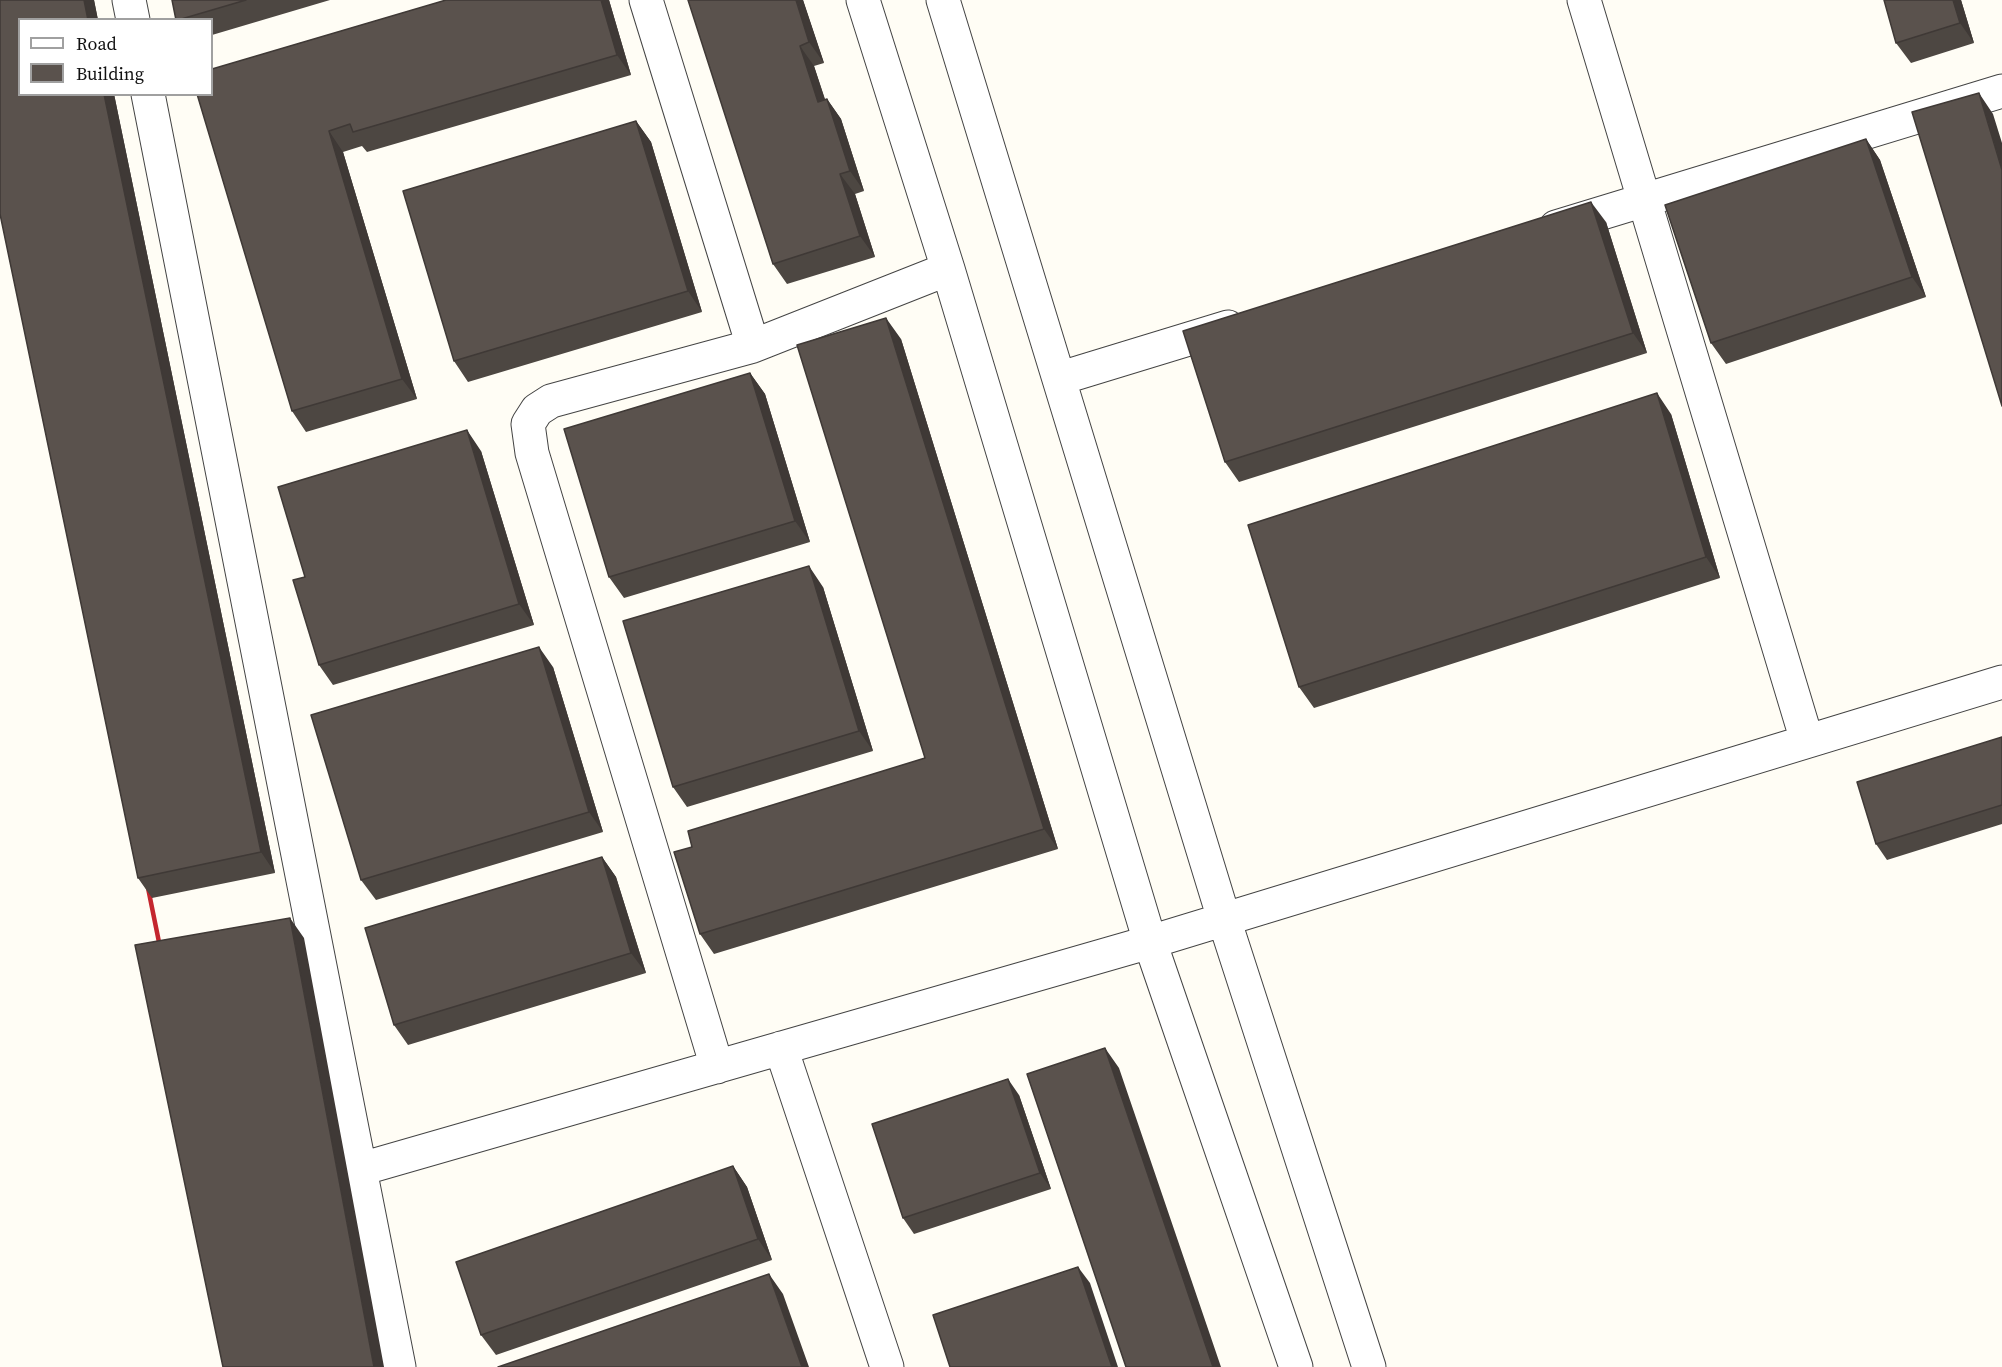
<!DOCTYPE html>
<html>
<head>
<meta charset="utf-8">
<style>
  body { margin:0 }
  #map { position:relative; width:2002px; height:1367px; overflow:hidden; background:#fffdf5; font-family:"Source Serif 4",serif }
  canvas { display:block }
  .legend { position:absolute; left:18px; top:18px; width:195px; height:78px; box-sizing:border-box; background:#fff; border:2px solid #a0a0a0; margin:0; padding:8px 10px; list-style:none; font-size:18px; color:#111 }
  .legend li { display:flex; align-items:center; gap:12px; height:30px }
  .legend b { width:30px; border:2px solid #a0a0a0 }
</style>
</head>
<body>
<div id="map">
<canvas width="2002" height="1367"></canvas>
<ul class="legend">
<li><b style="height:8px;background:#fff"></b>Road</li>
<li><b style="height:16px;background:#5a524d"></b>Building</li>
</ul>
</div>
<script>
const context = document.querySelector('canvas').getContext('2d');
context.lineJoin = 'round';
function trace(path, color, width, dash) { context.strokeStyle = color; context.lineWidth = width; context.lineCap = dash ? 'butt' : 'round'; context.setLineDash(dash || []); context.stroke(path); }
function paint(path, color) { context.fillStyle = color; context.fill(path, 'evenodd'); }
const minor = new Path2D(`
  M129,0l4,20
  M646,0l107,346
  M863,0l85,269 202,673 146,425
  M943,0l281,919 145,448
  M1584,0l223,741
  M148,94l251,1273
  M1556,227l446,-136
  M1061,378l167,-51
  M781,1048l106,319
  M717,1067l-185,-614 -4,-29 9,-14 14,-9 202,-55 195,-77
  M361,1169l789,-227 852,-260`);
const rail = new Path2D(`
  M146,878l16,79`);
const wall = new Path2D(`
  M0,0h94l4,20h-78v74h94l161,779 -123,25 -14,-20 -138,-664z
  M172,0h158l-118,35v-15h-36z
  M609,0l22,75 -264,77 -5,-6 -19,6 74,247 -111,33 -14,-21 -95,-317z
  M803,0l21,63 -10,3 11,33h2l14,20 23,72 -9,3 20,63 -88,27 -14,-20z
  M1961,0l13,43 -63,20 -15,-20z
  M636,121l15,21 51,170 -234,70 -14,-21z
  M1866,139l14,21 46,137 -200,67 -15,-21z
  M1606,222l41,131 -408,129 -14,-20z
  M901,339l157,510 -344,105 -14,-20 -8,-87 233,-89z
  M750,373l15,21 45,148 -186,56 -15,-21z
  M1671,414l49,164 -406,130 -15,-21z
  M481,451l53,174 -201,60 -14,-20z
  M823,587l50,164 -186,56 -14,-20z
  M553,667l50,165 -227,68 -15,-20z
  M2002,737v87l-115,36 -11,-16z
  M602,857l14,20 30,96 -238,72 -14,-20z
  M1019,1095l32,94 -137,45 -11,-16z
  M733,1166l14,21 25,73 -276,95 -15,-20z`);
const shadedWall = new Path2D(`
  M84,0h10l4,20h-10z
  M601,0h8l22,75 -14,-20z
  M796,0h7l21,63 -15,-21z
  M1953,0h8l13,43 -14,-20z
  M800,46l14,20 18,56 -14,-20z
  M1979,93l14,21 9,29v27z
  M104,94h10l161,779 -14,-21z
  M827,99l14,20 23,72 -14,-20z
  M636,121l15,21 51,170 -14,-21z
  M329,131l14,21 74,247 -15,-20z
  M1866,139l14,21 46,137 -14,-20z
  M840,174l15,20 20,63 -15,-21z
  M1591,202l15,20 41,131 -14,-20z
  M886,318l15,21 157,510 -14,-20z
  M750,373l15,21 45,148 -15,-21z
  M1657,393l14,21 49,164 -14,-21z
  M467,430l14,21 53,174 -15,-21z
  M809,566l14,21 50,164 -14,-20z
  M539,647l14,20 50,165 -14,-20z
  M602,857l14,20 30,96 -15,-20z
  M290,918l14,20 80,429h-10z
  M1105,1048l14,20 102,299h-8z
  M1008,1079l11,16 32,94 -11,-16z
  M733,1166l14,21 25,73 -14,-21z
  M1078,1267l12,16 28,84h-6z
  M769,1274l14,20 26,73h-7z`);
const building = new Path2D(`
  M0,0h84l4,20h-68v74h84l157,758 -123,26 -138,-664z
  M172,0h74l-68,20h-2z
  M446,0h155l16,55 -264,77 -3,-8 -21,7 73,248 -110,32 -95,-317h15v-25z
  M688,0h108l13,42 -9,4 18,56 9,-3 23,72 -10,3 20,62 -87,28z
  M1884,0h69l7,23 -64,20z
  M1979,93l23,77v236l-90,-294z
  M636,121l52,170 -234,70 -51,-170z
  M1866,139l46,138 -201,66 -46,-138z
  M1591,202l42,131 -408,129 -42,-131z
  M886,318l158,511 -344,105 -26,-82 18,-5 -4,-16 237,-73 -128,-413z
  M750,373l45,148 -186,56 -45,-148z
  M1657,393l49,164 -407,130 -51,-162z
  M467,430l52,174 -200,61 -26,-85 12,-3 -27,-90z
  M809,566l50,165 -186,56 -50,-166z
  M539,647l50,165 -228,68 -50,-165z
  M2002,737v68l-126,39 -19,-62z
  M602,857l29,96 -237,72 -29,-97z
  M290,918l84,449h-151l-88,-422z
  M1105,1048l108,319h-87l-99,-293z
  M1008,1079l32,94 -137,45 -31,-94z
  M733,1166l25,73 -277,96 -25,-73z
  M1078,1267l34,100h-162l-17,-52z
  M769,1274l33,93h-304z`);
trace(minor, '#444', 35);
trace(minor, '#fff', 33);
trace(rail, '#c4262e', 4.5);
paint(wall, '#4d4742');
paint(shadedWall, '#3f3936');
paint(building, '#5a524d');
trace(building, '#3f3936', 1.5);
</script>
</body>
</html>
